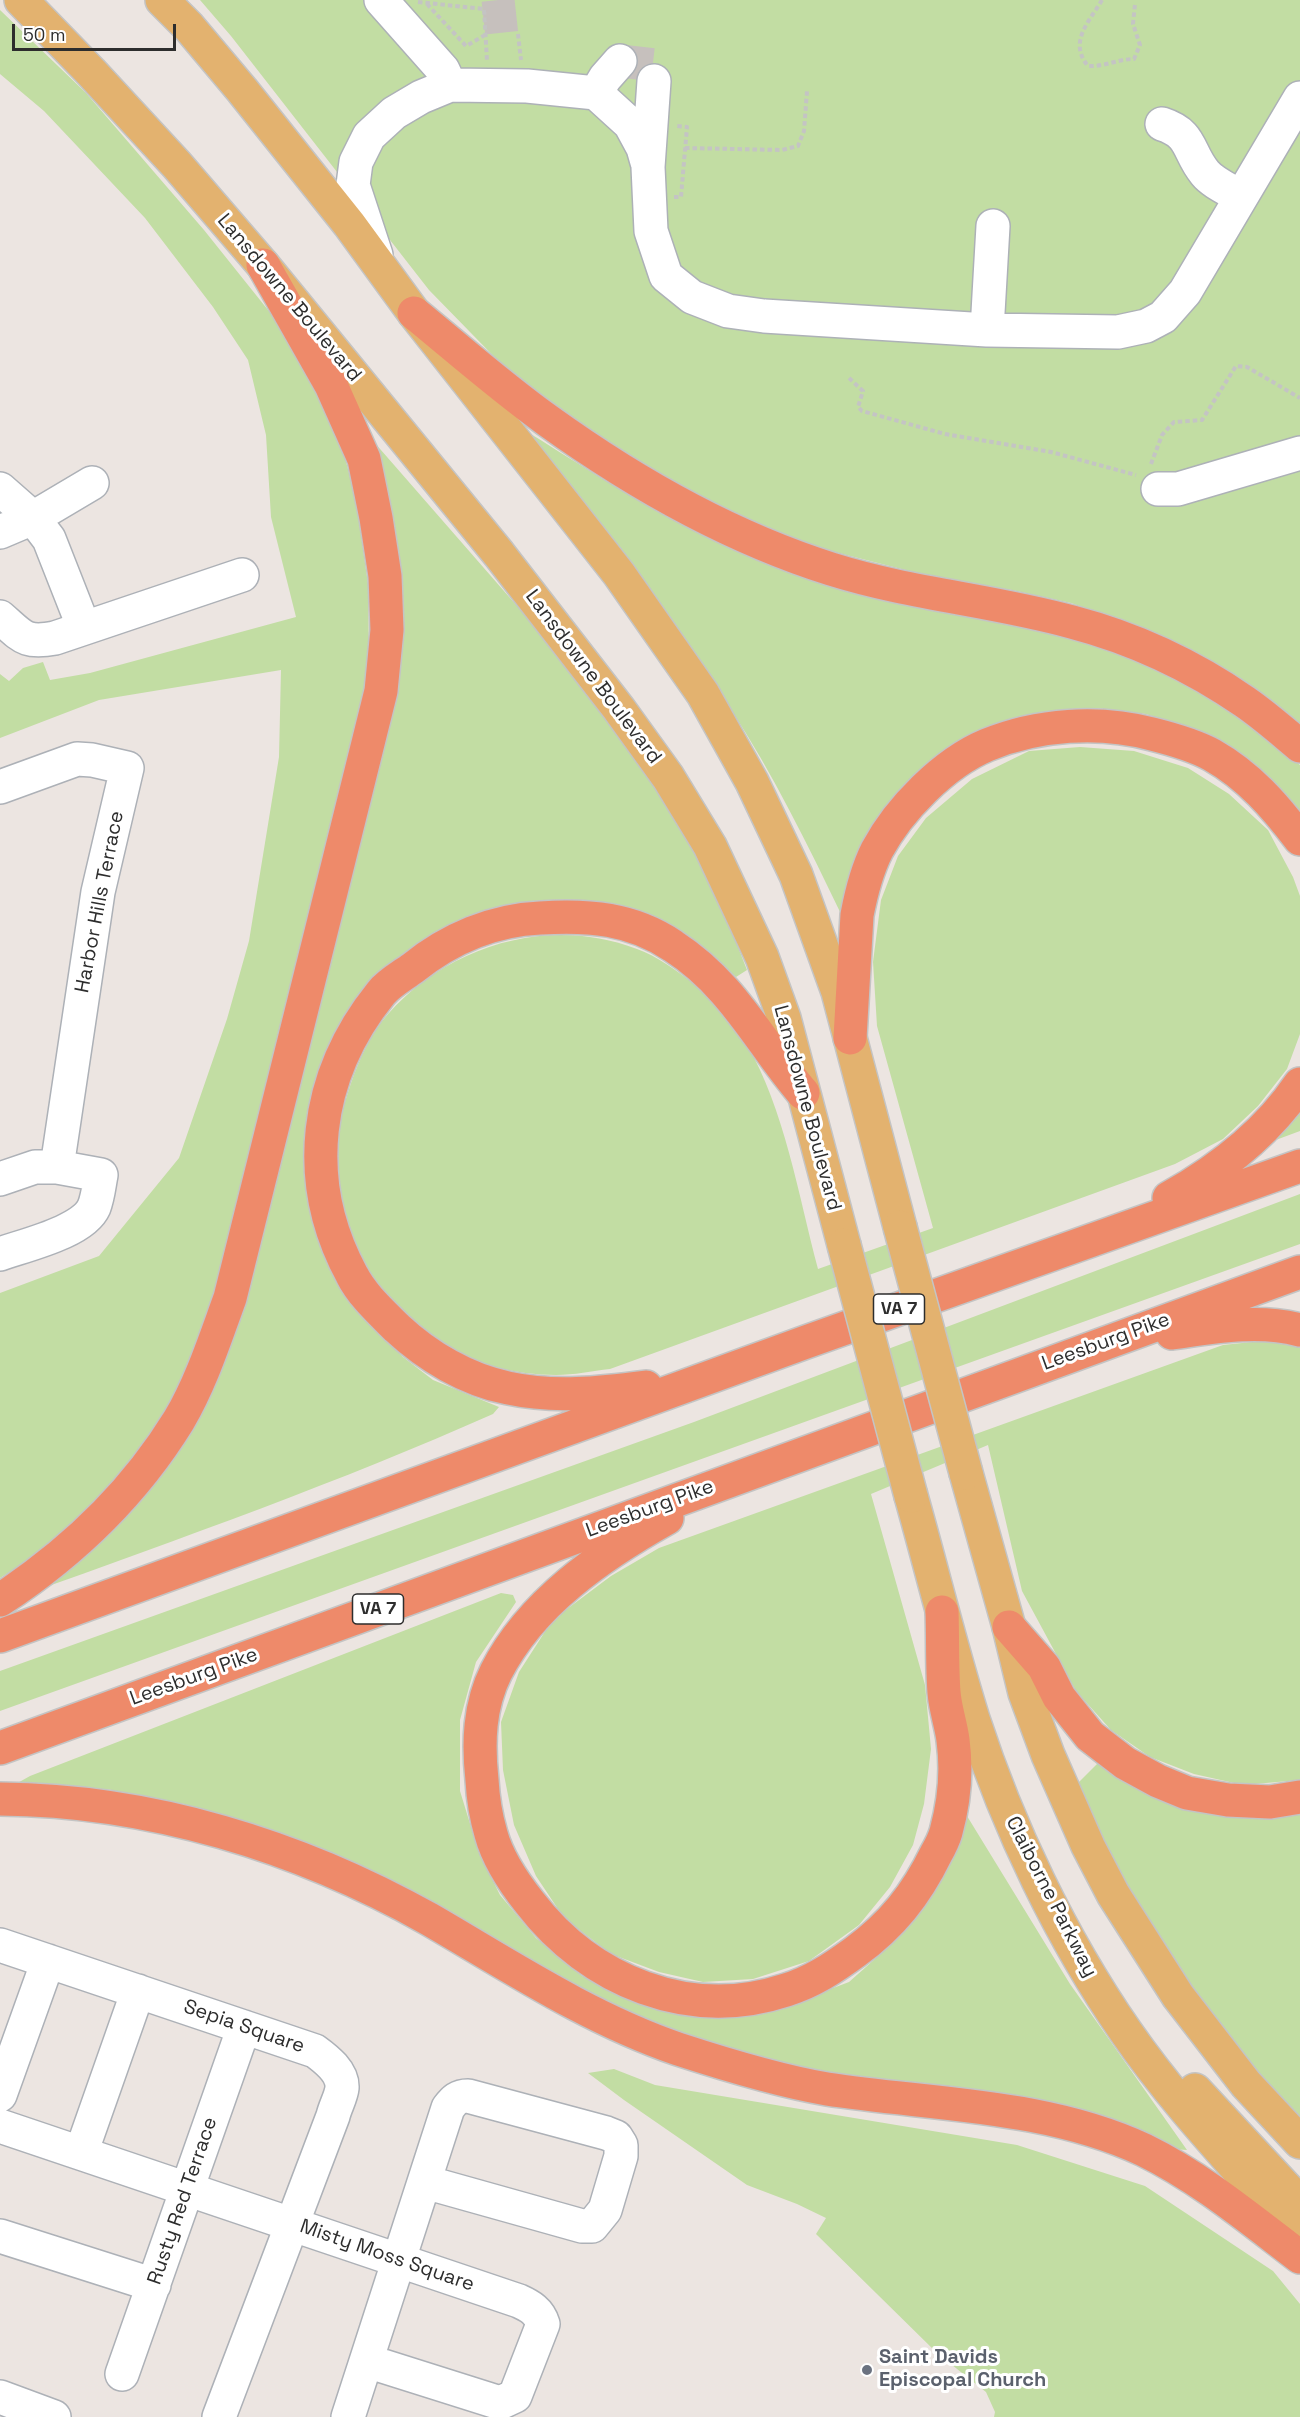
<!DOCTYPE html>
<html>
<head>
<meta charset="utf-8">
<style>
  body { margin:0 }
  #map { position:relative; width:1300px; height:2417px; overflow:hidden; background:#ece5e1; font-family:"Space Grotesk",sans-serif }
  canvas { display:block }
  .scale { position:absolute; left:12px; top:24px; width:164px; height:27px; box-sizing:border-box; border:3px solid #2d2d2d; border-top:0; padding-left:8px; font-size:18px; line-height:21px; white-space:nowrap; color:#2d2d2d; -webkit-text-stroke:4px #fff; paint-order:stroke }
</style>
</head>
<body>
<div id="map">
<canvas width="1300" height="2417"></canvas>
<div class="scale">50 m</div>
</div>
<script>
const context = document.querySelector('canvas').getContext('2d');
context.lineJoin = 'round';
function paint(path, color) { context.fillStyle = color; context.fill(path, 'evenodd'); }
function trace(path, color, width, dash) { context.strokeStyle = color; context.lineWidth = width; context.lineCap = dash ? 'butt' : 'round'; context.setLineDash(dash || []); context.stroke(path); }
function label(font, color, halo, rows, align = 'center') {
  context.font = font + ' "Space Grotesk",sans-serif'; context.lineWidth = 6; context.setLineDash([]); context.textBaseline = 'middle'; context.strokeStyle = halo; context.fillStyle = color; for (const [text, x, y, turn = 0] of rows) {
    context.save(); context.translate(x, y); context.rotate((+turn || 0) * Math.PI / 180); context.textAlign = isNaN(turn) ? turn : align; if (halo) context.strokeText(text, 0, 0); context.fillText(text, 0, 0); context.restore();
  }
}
const green = new Path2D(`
  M200,0h1100v728l-46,-39 -60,-37 -60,-27 -63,-22 -59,-13 -71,-11 -130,-33 -83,-33 -136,-77 -81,-62 -82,-84 -198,-254z
  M0,10l86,83 118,137 68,85 30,42 36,74 18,69 12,84 1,74 -7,47 -153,629 -53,100 -46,56 -80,69 -30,19v-285l99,-37 80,-98 48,-139 22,-78 30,-184 2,-87 -182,30 -99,38v-64l9,7 14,-13 20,-6 7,18 40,-7 206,-56 -25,-100 -5,-82 -18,-75 -35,-53 -68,-89 -101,-107 -44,-37z
  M521,428c52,32 105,67 160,96 50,26 105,48 159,65 55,17 114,20 170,31 106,20 208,75 290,145v51l-101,-84 -53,-18 -51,-6 -62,10 -65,24 -126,174c-34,-71 -69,-142 -112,-208 -65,-98 -137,-189 -209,-280z
  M367,434l171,196 115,150 54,88 40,102 -11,7 -29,-26 -205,-42 -171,136 -4,216 10,23 20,28 46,45 30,23 66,27 -6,7c-153,68 -311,124 -469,181l167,-177 186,-670z
  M1080,747l54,4 54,17 41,26 39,36 25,47 7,19v138l-13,35 -29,37 -35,33 -48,25 -565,205c-18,2 -36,6 -54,6 -40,0 -83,-11 -117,-31 -15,-9 -28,-25 -40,-37 -34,-31 -47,-60 -57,-105 -2,-9 -5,-19 -7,-29 -4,-27 8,-65 16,-90 8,-23 20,-50 37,-69 61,-69 161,-99 249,-65 20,7 40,22 57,35 20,17 39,36 52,59 39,67 52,151 72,226l115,-41 -56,-202 -4,-64 8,-62 17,-44 28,-38 46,-39 57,-28z
  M1300,1103v28l-35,13z
  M1300,1194v50l-1300,467v-40l694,-249z
  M1271,1340l29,8v432l-57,5 -49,-11 -44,-17 -39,-27 -35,-39 -54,-100 -34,-146 -117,49 54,191 6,64 -7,55 -11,41 -23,42 -31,38 -50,36 -56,18 -50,3 -44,-10 -48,-18 -47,-36 -28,-42 -22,-51 -11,-55 -2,-48 18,-50 27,-42 17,-18 48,-36 48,-28 564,-203z
  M501,1593l12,2 3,7 -40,60 -16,58v71l19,62 21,42 36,43 46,38 49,23 50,16 55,3 55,-14 58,-22 44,-39 39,-50 28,-56 7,-21 103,168 117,166 -28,-2 -334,-72 -163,-47 -401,-202 -77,-23 -78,-15 -71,1 -21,-5 16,-9z
  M1099,1762l123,53 37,3 41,-5v303l-52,-54 -58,-73 -79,-128 -33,-78z
  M614,2069l41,16 362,60 128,41 128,85 27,33v113h-306l1,-5 -9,-20 -49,-39 -121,-119 10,-16 -29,-14 -50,-19 -123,-85 -36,-27z`);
const minorTunnel = new Path2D(`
  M498,0l4,36
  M620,61l35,4 -1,16`);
const path = new Path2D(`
  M1102,0c-13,22 -34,42 -14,66 16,1 30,-7 46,-7l6,-14 -7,-21 2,-20
  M418,2l66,7 3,52
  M427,4l39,42 19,-11
  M518,34l3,26
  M685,148l97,2 16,-4 6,-15 3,-40
  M674,197h7l6,-70 -10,-1
  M849,378l14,13 -5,16 4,4 83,23 106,18 85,23
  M1151,464l11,-29 12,-13 28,-2 34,-54 11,1 53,31`);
const minor = new Path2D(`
  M381,0l62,70 7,15
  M654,81l-6,86 3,64 15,45 26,21 36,14 36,5 223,14 131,2 28,-6 17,-9 22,-25 115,-194
  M596,93l9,-15 15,-17
  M1162,124c31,10 25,27 43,49 8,10 25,17 36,24
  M376,255l-23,-70 3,-23 13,-26 25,-23 27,-16 29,-12 77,1 69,7 34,31 13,24 4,14
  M987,330l6,-104
  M0,489l33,29 16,21 35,89
  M1158,489h20l122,-36
  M0,532l33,-14 59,-35
  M0,617c22,19 24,27 55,21l187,-63
  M0,787l77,-28 15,1 35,8 -29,124 -41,275
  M0,1179l35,-12h22l44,8c-2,10 -3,22 -7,32 -11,25 -69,38 -94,47
  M0,1945l315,106c11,8 28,21 27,37 -1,9 -7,19 -9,28l-114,301
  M0,2095l48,-134
  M0,2126l519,175c11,5 20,10 24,23l-28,72 -15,7 -133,-42
  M81,2153l57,-162
  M0,2236l154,49
  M122,2374l122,-347
  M0,2397l54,20
  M348,2417l100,-309c6,-8 10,-12 20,-12l138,37 10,4 5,8v11l-16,54 -13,16h-10l-157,-44`);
const major = new Path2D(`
  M21,0l70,72 86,93 86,100 236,289 120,155 49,68 42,69 52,111 22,61 60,227
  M162,0l27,27 53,63 107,134 65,89 205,261 84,120 49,88 44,93 42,117 62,235
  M966,1473l43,154 16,66 23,62 40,91 25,48 65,102 68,88 54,58
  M911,1496c21,74 39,149 62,223 35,108 88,219 153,313 52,75 115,139 174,208
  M1195,2090l105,113`);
const highway = new Path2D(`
  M414,313c44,36 87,74 133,107 86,62 183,117 284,149 79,25 162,31 241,53 61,16 121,44 173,80 19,13 37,29 55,44
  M850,1038l7,-123c4,-21 10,-45 20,-65 22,-41 67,-87 110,-105 51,-21 112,-25 165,-11 20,5 42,11 60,21 37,21 63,51 88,84
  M1169,1198c52,-29 98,-65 131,-114
  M1172,1333c42,-6 87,-14 128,-3
  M646,1387c-46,6 -92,11 -138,1 -41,-8 -81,-32 -111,-60 -16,-16 -35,-33 -45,-53 -51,-94 -38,-199 29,-282 8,-10 21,-17 32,-25 36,-29 80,-48 127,-50 48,-3 92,0 133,28 60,39 85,94 130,147
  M667,1518c-66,37 -136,85 -171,154 -17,34 -18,71 -14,108 1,18 4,37 9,54 7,26 23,49 39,69 60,78 159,119 256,87 26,-8 47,-22 69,-38 37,-27 61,-57 81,-98 4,-7 8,-15 10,-22 8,-29 11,-62 7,-92 -2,-16 -8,-32 -9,-48 -2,-26 -1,-53 -2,-80
  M0,1600c73,-48 133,-105 179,-180 22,-37 36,-81 51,-122l151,-607 6,-61 -2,-54 -9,-58 -12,-59 -33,-74 -68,-120
  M1009,1627l35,40 15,30 31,39 35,27 33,18 29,12 41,7 42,2 30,-5
  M0,1636l806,-294 494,-176
  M0,1748l1300,-476
  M0,1799c150,1 299,47 429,120 81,47 159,99 249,130 46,15 102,32 149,40 105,16 219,15 317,61 57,28 106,69 156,107`);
const majorBridge = new Path2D(`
  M900,1227l66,246
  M844,1245l67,251`);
const markers = [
  [867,2370,6,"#6b7280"]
];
const shields = [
  [899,1309,51],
  [378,1609,51]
];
const shieldNames = [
  ["VA 7",899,1309],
  ["VA 7",378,1609]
];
const streetNames = [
  ["Lansdowne Boulevard",289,298,50],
  ["Lansdowne Boulevard",593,677,53],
  ["Harbor Hills Terrace",100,902,-79],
  ["Lansdowne Boulevard",807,1108,75],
  ["Leesburg Pike",1106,1342,-20],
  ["Leesburg Pike",650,1509,-20],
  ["Leesburg Pike",194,1677,-20],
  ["Claiborne Parkway",1051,1897,63],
  ["Sepia Square",244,2027,19],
  ["Rusty Red Terrace",183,2201,-71],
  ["Misty Moss Square",387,2256,19]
];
const worshipNames = [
  ["Saint Davids",879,2358],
  ["Episcopal Church",879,2381]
];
paint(green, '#c2dda3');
trace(minorTunnel, '#c6c0bd', 33, [33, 16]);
trace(minor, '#adb1b7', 36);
trace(major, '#c4c4c4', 36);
trace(highway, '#c4c4c4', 36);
trace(path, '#c4c4c4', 4, [4.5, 3]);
trace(minor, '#fff', 33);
trace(major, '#e3b26f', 33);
trace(highway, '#ee8a6a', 33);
trace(majorBridge, '#c4c4c4', 36, []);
trace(majorBridge, '#e3b26f', 33);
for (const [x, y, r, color] of markers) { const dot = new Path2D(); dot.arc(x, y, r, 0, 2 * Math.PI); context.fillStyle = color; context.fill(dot); trace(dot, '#fff', 2); }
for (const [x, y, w] of shields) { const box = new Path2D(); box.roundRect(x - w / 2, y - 15, w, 30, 4.5); context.fillStyle = '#fff'; context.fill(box); trace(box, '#2d2d2d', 1.5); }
label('bold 18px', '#2d2d2d', null, shieldNames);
label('20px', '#2d2d2d', '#fff', streetNames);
label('bold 20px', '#5b616d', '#fff', worshipNames, 'left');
</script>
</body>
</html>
